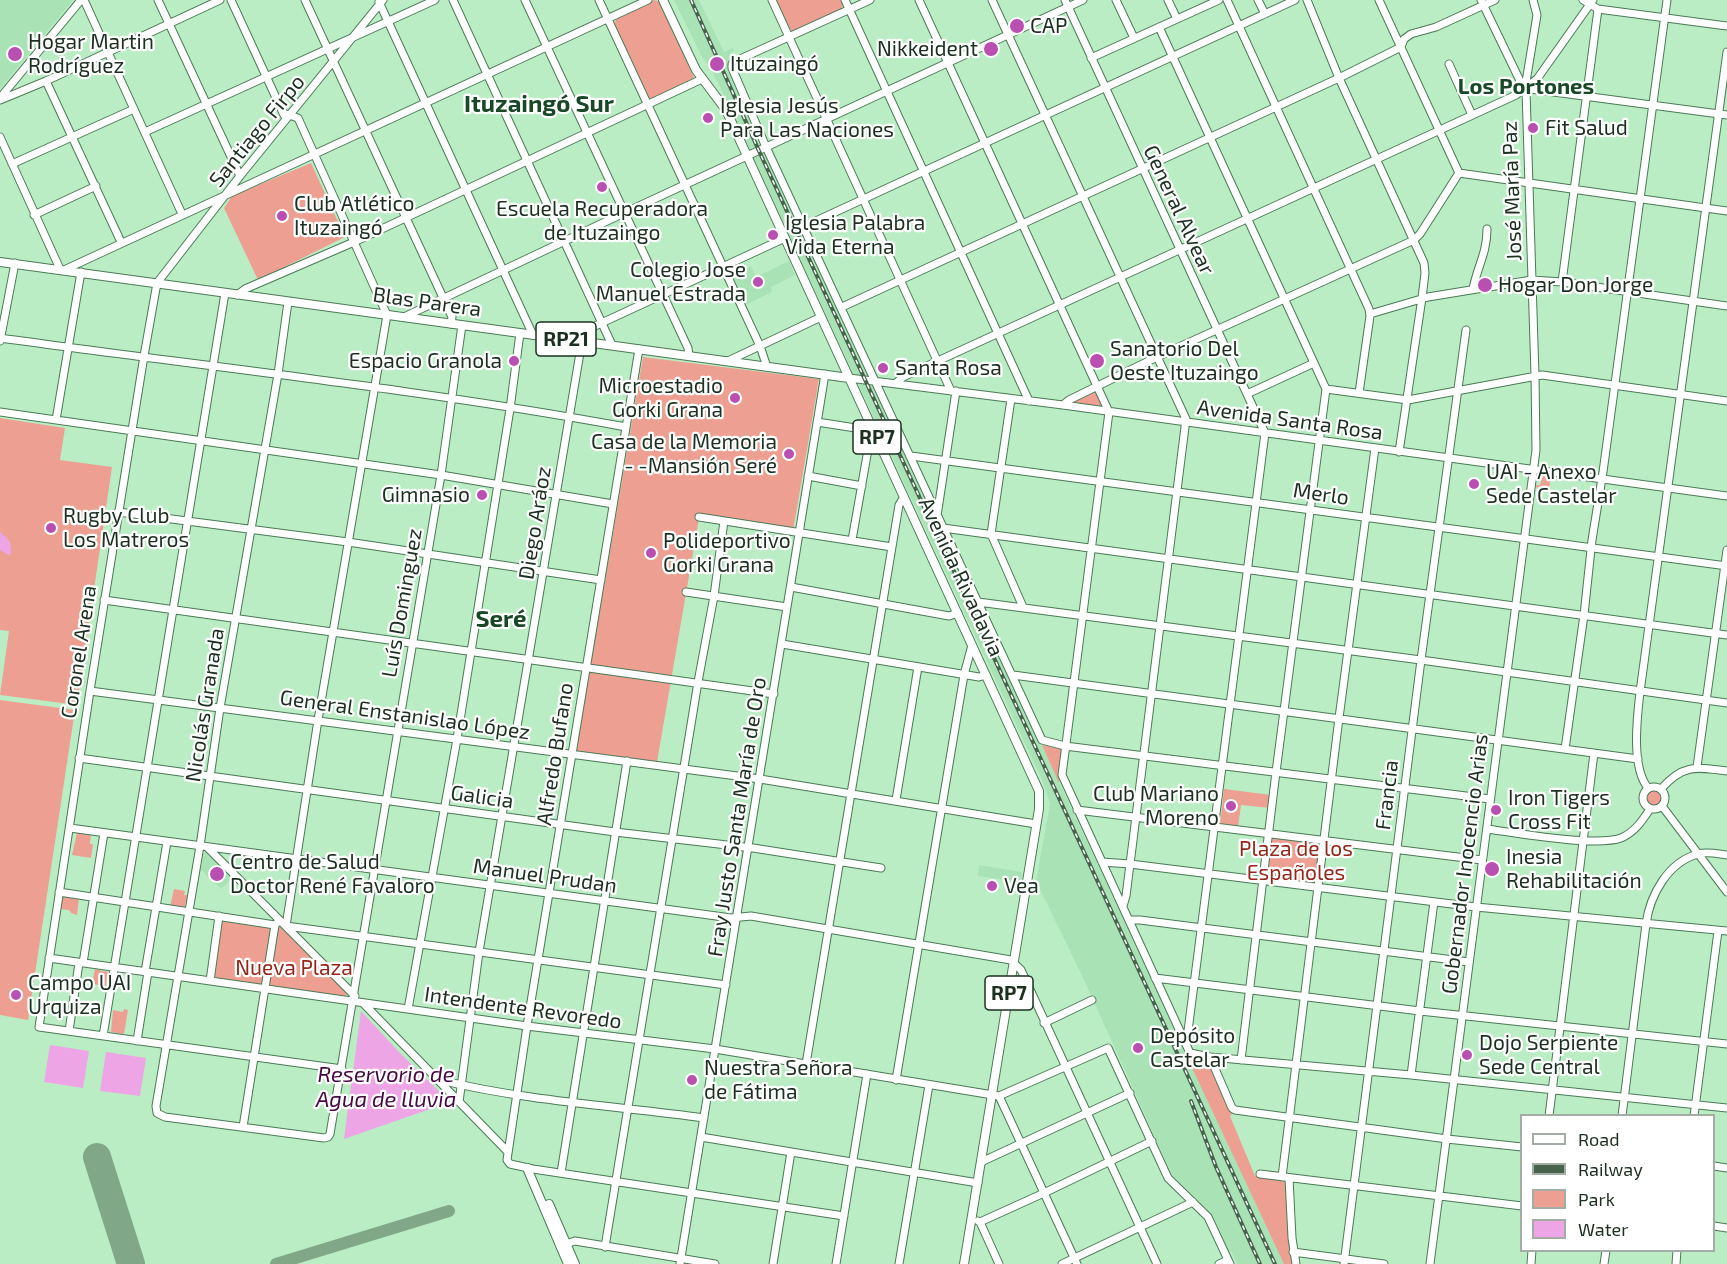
<!DOCTYPE html>
<html>
<head>
<meta charset="utf-8">
<style>
  body { margin:0 }
  #map { position:relative; width:1727px; height:1264px; overflow:hidden; background:#baedc4; font-family:"Exo 2",sans-serif }
  canvas { display:block }
  .legend { position:absolute; left:1520px; top:1114px; width:195px; height:138px; box-sizing:border-box; background:#fff; border:2px solid #a4aca6; margin:0; padding:8px 10px; list-style:none; font-size:18px; color:#1c3020 }
  .legend li { display:flex; align-items:center; gap:12px; height:30px }
  .legend b { width:30px; border:2px solid #a4aca6 }
</style>
</head>
<body>
<div id="map">
<canvas width="1727" height="1264"></canvas>
<ul class="legend">
<li><b style="height:8px;background:#fff"></b>Road</li>
<li><b style="height:8px;background:#47634c"></b>Railway</li>
<li><b style="height:16px;background:#eda092"></b>Park</li>
<li><b style="height:16px;background:#eda5e5"></b>Water</li>
</ul>
</div>
<script>
const context = document.querySelector('canvas').getContext('2d');
context.lineJoin = 'round';
function paint(path, color) { context.fillStyle = color; context.fill(path, 'evenodd'); }
function trace(path, color, width, dash) { context.strokeStyle = color; context.lineWidth = width; context.lineCap = dash ? 'butt' : 'round'; context.setLineDash(dash || []); context.stroke(path); }
function label(font, color, halo, rows, align = 'center') {
  context.font = font + ' "Exo 2",sans-serif'; context.lineWidth = 4.5; context.setLineDash([]); context.textBaseline = 'middle'; context.strokeStyle = halo; context.fillStyle = color; for (const [text, x, y, turn = 0] of rows) {
    context.save(); context.translate(x, y); context.rotate((+turn || 0) * Math.PI / 180); context.textAlign = isNaN(turn) ? turn : align; if (halo) context.strokeText(text, 0, 0); context.fillText(text, 0, 0); context.restore();
  }
}
const built = new Path2D(`
  M0,0h73l-73,89z
  M674,0h25l25,52 9,-4 1,3 -4,2 2,5 -3,2 -1,7 57,127 499,1070h-47l-6,-13 -2,1 -16,-35 -41,-42 -86,-191 -50,-103 14,-77 -7,-22 -321,-691 -13,-25 -7,-9z
  M789,261l6,14 -24,12 1,5 -27,13 -13,-29 19,-10 5,11z
  M207,851l26,27 -12,11 -20,-19 3,-18z
  M979,865l43,7 -1,10 -43,-6z`);
const green = new Path2D(`
  M654,0l6,2 34,76 -44,22 -3,-4 -33,-72 3,-6z
  M774,0h67l2,5 -3,6 -48,21z
  M311,163l34,74 -87,43 -34,-72 8,-12z
  M643,357l176,22 -26,152 -94,-13 -42,244 -81,-11z
  M1094,390l10,17 -33,-4 2,-3z
  M0,418l65,10 -5,32 52,7 -35,238 -77,-10 9,-64 -9,-1z
  M1540,475l11,1 -2,13 -14,-2 1,-2h4l1,-4h-4z
  M0,700l75,10 -47,310 -28,-5z
  M1042,745l21,3 -4,35z
  M1644 798a10 10 0 1 1 20 0a10 10 0 1 1-20 0Z
  M1224,789l47,6 -1,13 -29,-3 -3,22 -18,-2z
  M77,833l14,2 -1,9h3l-2,14 -19,-3z
  M1270,836l52,7 -6,41 -51,-5z
  M174,889l11,2 -1,4h4l-4,14 -14,-2z
  M63,895l16,3 -2,17 -6,-2 -2,-3 -9,-1z
  M222,920l50,8 -10,56 -45,-5 -4,-3z
  M278,925h3l66,67 -1,5 -76,-11 -2,-9 3,-2z
  M95,969l13,3 -2,14 -14,-2z
  M124,1009l4,1 -4,24 -13,-2 2,-22 10,2z
  M1186,1055l23,5 23,54 -2,2 25,60 30,4 8,84h-9z`);
const water = new Path2D(`
  M0,532c10,9 13,10 10,24l-10,-6z
  M361,1011l38,41 51,50 -106,37z
  M50,1045l39,6 -6,37 -39,-6z
  M106,1052l40,6 -6,38 -40,-5z`);
const taxiway = new Path2D(`
  M276,1264l173,-53`);
const runway = new Path2D(`
  M97,1157l34,107`);
const minor = new Path2D(`
  M84,0l98,214
  M158,0l82,176
  M231,0l53,115
  M305,0l147,317 -1,7
  M453,0l159,345
  M525,0l163,348 1,7
  M599,0l161,346 7,21
  M772,0l179,391
  M845,0l184,401
  M870,0l-132,60 -6,4v4l34,79 276,593 23,6 425,53
  M919,0l190,412 -47,363 128,278 20,4 201,18 316,33
  M992,0l194,419 -60,477 -3,10
  M1065,0l200,433 -77,598 -4,11
  M1116,0l18,38
  M1168,0l9,19
  M1227,0l142,309 1,7 -11,77
  M1258,0l7,14
  M1307,0l32,78 85,185 1,10 -3,25 -23,154
  M1379,0l80,173
  M1481,0l41,85v4
  M1583,0l15,9 129,17
  M379,2l154,333
  M1159,27l167,362 -50,383 -35,288
  M1091,58l128,-58
  M1449,64l23,51
  M46,81l75,161
  M1526,82l11,-67 -4,-15
  M1530,84l7,-5 56,-79
  M1531,89l196,26
  M0,98l81,-98
  M0,100l46,-19 174,-81
  M283,113l15,5 89,197 -69,405 -32,206 440,59
  M145,132l290,-132
  M0,137l60,132
  M12,164l122,-55
  M1459,173l268,38
  M34,215l62,-29
  M805,226l490,-226
  M64,270l584,-270
  M1562,282l36,-273
  M1473,289c4,-22 14,-35 14,-60
  M237,295l8,-6 109,-47 348,-163
  M288,302l-10,72 -58,334 -20,138 -44,260 1,7 8,4 159,21 4,-1 2,-3 111,-659 21,-150
  M842,307l497,-229 62,-31 3,-8 7,-5 25,-7 59,-27
  M1370,314l58,-17 104,-17 30,2 165,24
  M404,317l220,-104 459,-213
  M0,338c209,29 419,51 626,89
  M567,339l218,-101
  M0,341l15,-78
  M639,349l-112,677 -20,134 3,4 23,5 311,47
  M728,361l93,-44
  M849,378l214,27 664,91
  M896,383l7,-6 537,-247 76,-35 6,-6
  M1326,389l82,11 134,-25 185,26
  M1247,394l67,-31
  M1011,399l-20,135 32,73
  M1063,405l6,-5 88,-43 257,-117 6,-6 39,-61
  M0,412l441,63 172,29
  M56,420l25,-148
  M817,422l45,7 10,-2
  M911,456l816,110
  M808,476l54,10
  M118,512l230,30 253,38
  M937,516l19,-125
  M699,517l193,30
  M943,528l784,107
  M852,540l17,-96 8,-6
  M791,587l158,29 9,-3
  M686,592l101,15
  M104,600l670,94
  M978,602l443,58 306,43
  M782,644l197,33 7,-2
  M1013,675l625,84
  M90,691l670,88 276,45
  M1565,749l19,-134 8,-75 11,-68 64,-472
  M79,758l536,74 138,16 128,20
  M1697,767l30,-217
  M1643 798a11 11 0 1 1 22 0a11 11 0 1 1-22 0Z
  M1648,788c-17,-21 -11,-70 -8,-96l87,-640
  M1661,789c22,-25 35,-22 66,-18
  M896,800l22,-133
  M1662,806l65,86
  M1077,810l405,50
  M70,828l661,90 20,-2 260,44 10,10 136,294
  M1487,829c29,4 109,18 134,9 14,-6 21,-17 29,-29
  M207,847l148,149
  M1102,862l28,2 346,43 251,24
  M59,892l216,33
  M1129,920h11l329,42
  M49,958l478,68 188,23 284,47 78,168
  M83,963l21,-130
  M145,972l22,-130
  M1155,978l265,33 307,33
  M210,981l9,-65
  M363,1003l144,148
  M408,1009l49,-270 53,-330 10,-76
  M1044,1023l48,-23
  M69,1031l10,-68
  M103,1036l122,-743
  M137,1041l11,-69
  M1210,1057l22,51 3,2 212,29 75,8
  M806,1064l86,-517 7,-42 5,-8
  M342,1069l-303,-42 51,-336 54,-335 13,-73 83,-107 143,-176
  M1411,1075l23,-173
  M440,1080c86,21 176,26 264,38
  M896,1080l68,-405 8,-30
  M999,1096l109,-48 60,130 40,39 22,47
  M459,1102l20,-150 103,-611
  M1549,1116l45,-363
  M1622,1116l24,-192c4,-29 22,-62 52,-70 9,-3 20,0 29,1
  M1694,1116l24,-185
  M243,1127l32,-202 2,-2
  M701,1137l277,46
  M981,1162l149,-69
  M1714,1166l13,2
  M561,1173l66,-412
  M1260,1174l262,32
  M1282,1177l57,-459 36,-270
  M1289,1178l3,60 4,26
  M978,1221l2,1 19,42
  M980,1222l64,-29 108,-52
  M1714,1226l13,2
  M563,1245l12,-4 140,23
  M605,1247l93,-565 16,-86 10,-75
  M1293,1252l91,12
  M680,1264l145,-890
  M773,1264l18,-112
  M836,1264l31,-190
  M899,1264l30,-179
  M1062,1264l131,-62
  M1219,1264l9,-4
  M1344,1264l77,-604 45,-330
  M1430,1264l106,-814 -1,-75 -9,-284
  M1531,1264l1,-14
  M1604,1264l2,-14
  M1676,1264l1,-14`);
const major = new Path2D(`
  M663,0l33,70 30,40 313,681v18l-75,455
  M0,262l849,116
  M527,1168l41,96
  M549,1204l26,60`);
const rail = new Path2D(`
  M691,0l68,151 516,1113
  M1191,1101l25,66 44,97`);
const markers = [
  [1017,26,8,"#b94fb1"],
  [991,49,8,"#b94fb1"],
  [15,54,8,"#b94fb1"],
  [717,64,8,"#b94fb1"],
  [708,118,6,"#b94fb1"],
  [1533,128,6,"#b94fb1"],
  [602,187,6,"#b94fb1"],
  [282,216,6,"#b94fb1"],
  [773,235,6,"#b94fb1"],
  [758,282,6,"#b94fb1"],
  [1485,285,8,"#b94fb1"],
  [514,361,6,"#b94fb1"],
  [1097,361,8,"#b94fb1"],
  [883,368,6,"#b94fb1"],
  [735,398,6,"#b94fb1"],
  [789,454,6,"#b94fb1"],
  [1474,484,6,"#b94fb1"],
  [482,495,6,"#b94fb1"],
  [51,528,6,"#b94fb1"],
  [651,553,6,"#b94fb1"],
  [1231,806,6,"#b94fb1"],
  [1496,810,6,"#b94fb1"],
  [1492,869,8,"#b94fb1"],
  [217,874,8,"#b94fb1"],
  [992,886,6,"#b94fb1"],
  [16,995,6,"#b94fb1"],
  [1138,1048,6,"#b94fb1"],
  [1467,1055,6,"#b94fb1"],
  [692,1080,6,"#b94fb1"]
];
const shields = [
  [566,339,60],
  [877,437,48],
  [1009,993,48]
];
const shieldNames = [
  ["RP21",566,339],
  ["RP7",877,437],
  ["RP7",1009,993]
];
const poiNames = [
  ["CAP",1030,26],
  ["Hogar Martin",28,42],
  ["Rodríguez",28,66],
  ["Nikkeident",978,49,"right"],
  ["Ituzaingó",730,64],
  ["Iglesia Jesús",720,106],
  ["Para Las Naciones",720,130],
  ["Fit Salud",1545,128],
  ["Club Atlético",294,204],
  ["Ituzaingó",294,228],
  ["Escuela Recuperadora",602,209,"center"],
  ["de Ituzaingo",602,233,"center"],
  ["Iglesia Palabra",785,223],
  ["Vida Eterna",785,247],
  ["Colegio Jose",746,270,"right"],
  ["Manuel Estrada",746,294,"right"],
  ["Hogar Don Jorge",1498,285],
  ["Sanatorio Del",1110,349],
  ["Oeste Ituzaingo",1110,373],
  ["Espacio Granola",502,361,"right"],
  ["Santa Rosa",895,368],
  ["Microestadio",723,386,"right"],
  ["Gorki Grana",723,410,"right"],
  ["Casa de la Memoria",777,442,"right"],
  ["- -Mansión Seré",777,466,"right"],
  ["UAI - Anexo",1486,472],
  ["Sede Castelar",1486,496],
  ["Gimnasio",470,495,"right"],
  ["Rugby Club",63,516],
  ["Los Matreros",63,540],
  ["Polideportivo",663,541],
  ["Gorki Grana",663,565],
  ["Club Mariano",1219,794,"right"],
  ["Moreno",1219,818,"right"],
  ["Iron Tigers",1508,798],
  ["Cross Fit",1508,822],
  ["Inesia",1506,857],
  ["Rehabilitación",1506,881],
  ["Centro de Salud",230,862],
  ["Doctor René Favaloro",230,886],
  ["Vea",1004,886],
  ["Campo UAI",28,983],
  ["Urquiza",28,1007],
  ["Depósito",1150,1036],
  ["Castelar",1150,1060],
  ["Dojo Serpiente",1479,1043],
  ["Sede Central",1479,1067],
  ["Nuestra Señora",704,1068],
  ["de Fátima",704,1092]
];
const streetNames = [
  ["Santiago Firpo",257,131,-51],
  ["José María Paz",1512,191,-92],
  ["General Alvear",1179,210,65],
  ["Blas Parera",427,302,8],
  ["Avenida Santa Rosa",1290,420,8],
  ["Merlo",1321,494,8],
  ["Diego Aráoz",535,523,-81],
  ["Avenida Rivadavia",961,577,65],
  ["Luís Dominguez",402,603,-80],
  ["Coronel Arena",79,652,-81],
  ["Nicolás Granada",205,705,-81],
  ["General Enstanislao López",405,715,8],
  ["Alfredo Bufano",555,754,-81],
  ["Francia",1387,795,-83],
  ["Galicia",482,797,8],
  ["Fray Justo Santa María de Oro",737,817,-81],
  ["Gobernador Inocencio Arias",1465,864,-83],
  ["Manuel Prudan",545,876,8],
  ["Intendente Revoredo",523,1008,8]
];
const parkNames = [
  ["Plaza de los",1296,849],
  ["Españoles",1296,873],
  ["Nueva Plaza",294,968]
];
const neighbourhoodNames = [
  ["Los Portones",1526,87]
];
const waterNames = [
  ["Reservorio de",386,1075],
  ["Agua de lluvia",386,1100]
];
const quarterNames = [
  ["Ituzaingó Sur",539,104],
  ["Seré",501,619]
];
paint(built, '#a9e2b5');
paint(green, '#eda092');
paint(water, '#eda5e5');
trace(taxiway, '#80a888', 12);
trace(runway, '#80a888', 28);
trace(minor, '#4b7a56', 9);
trace(major, '#4b7a56', 10);
trace(minor, '#fff', 7);
trace(major, '#fff', 8);
trace(rail, '#47634c', 4);
trace(rail, '#fff', 1.5, [4.5]);
for (const [x, y, r, color] of markers) { const dot = new Path2D(); dot.arc(x, y, r, 0, 2 * Math.PI); context.fillStyle = color; context.fill(dot); trace(dot, '#fff', 2); }
for (const [x, y, w] of shields) { const box = new Path2D(); box.roundRect(x - w / 2, y - 17, w, 34, 4.5); context.fillStyle = '#fff'; context.fill(box); trace(box, '#1c3020', 1.5); }
label('bold 20px', '#1c3020', null, shieldNames);
label('21px', '#1c3020', '#fff', poiNames, 'left');
label('21px', '#1c3020', '#fff', streetNames);
label('21px', '#94271a', '#fff', parkNames);
label('bold 22px', '#194827', '#fff', neighbourhoodNames);
label('italic 22px', '#470844', '#fff', waterNames);
label('bold 24px', '#194827', '#fff', quarterNames);
</script>
</body>
</html>
